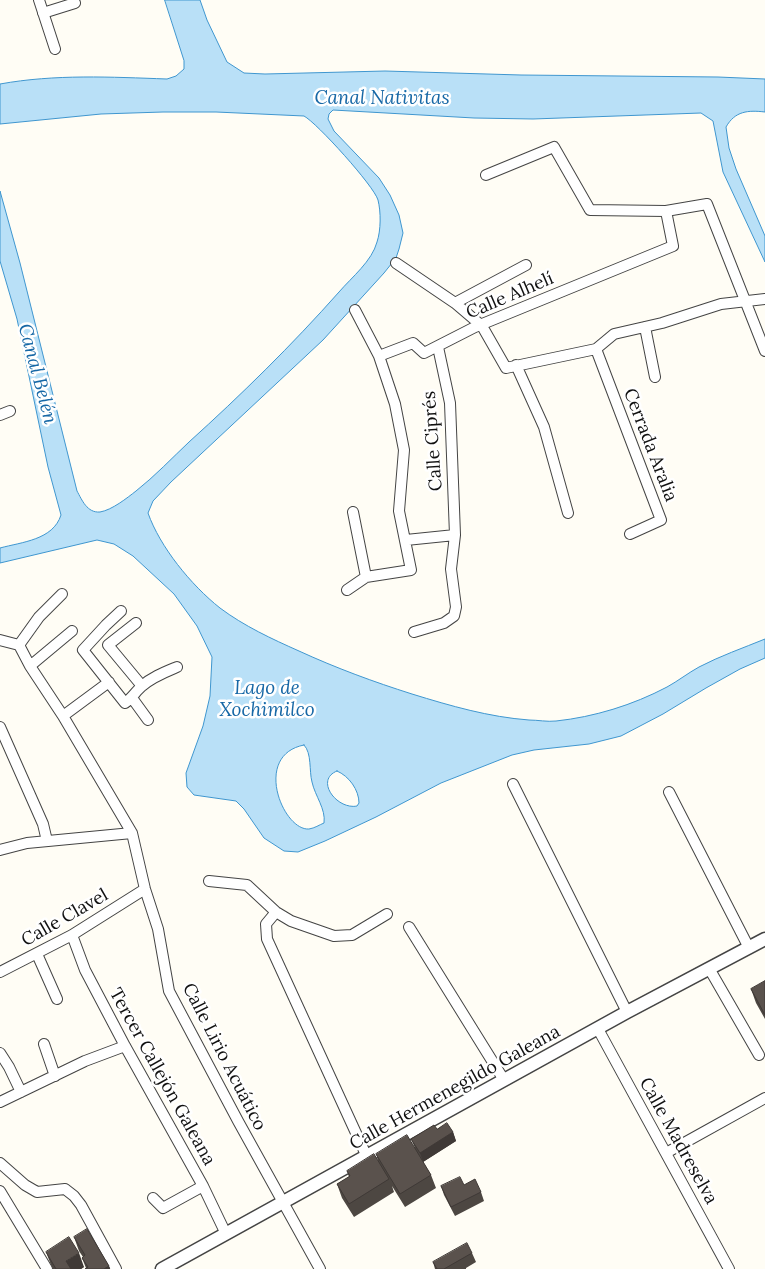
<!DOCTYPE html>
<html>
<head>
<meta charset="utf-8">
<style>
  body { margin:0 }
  canvas { display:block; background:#fffdf5 }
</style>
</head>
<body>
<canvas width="765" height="1269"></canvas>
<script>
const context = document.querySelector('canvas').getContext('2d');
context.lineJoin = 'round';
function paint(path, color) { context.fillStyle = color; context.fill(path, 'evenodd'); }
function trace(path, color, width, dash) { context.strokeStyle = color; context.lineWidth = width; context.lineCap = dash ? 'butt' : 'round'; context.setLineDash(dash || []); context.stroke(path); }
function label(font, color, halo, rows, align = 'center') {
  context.font = font + ' Lora,serif'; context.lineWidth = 5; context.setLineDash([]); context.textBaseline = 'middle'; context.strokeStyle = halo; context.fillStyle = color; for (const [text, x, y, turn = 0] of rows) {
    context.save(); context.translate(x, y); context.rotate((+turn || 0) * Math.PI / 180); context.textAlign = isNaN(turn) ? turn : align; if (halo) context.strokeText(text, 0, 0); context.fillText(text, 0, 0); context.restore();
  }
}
const water = new Path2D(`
  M165,0h35l7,20 20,42 17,11 21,1 120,-3 136,4 197,2 47,2v33c-17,-2 -30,-1 -39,15l3,21 7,21 29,67v26l-42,-90 -10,-51 -12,-8 -168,6 -59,-1 -141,-8 -4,4 -1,5 6,12 45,47 11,17 9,20 4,18 -4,16 -3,9 -12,15 -61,67 -152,142 -18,19 -5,12c12,34 43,72 72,95 24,18 52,31 79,43 37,17 75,31 113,43 39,12 77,23 117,26 9,0 18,2 27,1 38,-4 77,-16 111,-34 11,-6 21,-14 32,-20 21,-11 44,-19 66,-28v19l-25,11 -34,19 -43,26 -42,22 -32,8 -55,6 -22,5 -71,28 -65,34 -51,24 -27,11 -14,-1 -20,-13 -20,-29 -8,-8 -42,-6 -7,-8 -1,-14 17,-47 7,-30 2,-39 -15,-31 -23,-32 -41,-38 -19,-12 -17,-4 -97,23v-15c22,-6 53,-8 61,-33l-13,-48 -31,-148 -17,-58v-70l20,72 57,228c5,9 10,22 23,21 12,-2 27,-14 36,-21 19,-15 36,-33 53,-49 52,-47 103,-97 150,-150 13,-15 33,-31 38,-50 4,-12 4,-30 1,-42 -4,-14 -61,-77 -74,-84l-88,-4h-53l-62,2 -101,10v-40c55,-10 111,-7 167,-5l9,-3 8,-7v-8zM304,745c8,8 5,26 8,37 3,14 14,27 12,41 -5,2 -9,5 -15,6 -26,2 -57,-74 -5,-84zM337,771c12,5 22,19 22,32l-2,3c-20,4 -43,-26 -20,-35z`);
const minor = new Path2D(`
  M39,0l16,49
  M43,13l32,-10
  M486,175l68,-28 36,63 76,1 41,-7 58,147
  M396,263l59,40 27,23 24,42 90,-19 18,-15 48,-11 59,-19 44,-5
  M455,303l71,-38
  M645,327l10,50
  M596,349l65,171 -31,14
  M379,356l34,-13 11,10 51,-26 198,-81 -7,-35
  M516,365l28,62 24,86
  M0,415l10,-4
  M353,512l13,65
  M406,540l49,-5
  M347,590l19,-13 45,-7 -12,-59 5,-61 -9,-46 -16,-48 -24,-46
  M121,611l-15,14 -23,25 42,53c7,-5 11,-12 17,-17 10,-9 23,-14 35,-19
  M136,623l-28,22 34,41
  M414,632l30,-9 10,-7 2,-9 -5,-38 4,-34 -5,-132 -12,-56
  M0,640l19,5 11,21 33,50 69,117 13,56 13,40 11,62 69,130 82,148
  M19,645l20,-28 23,-23
  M30,666l42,-35
  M132,698l16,22
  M63,716l46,-34
  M0,727l43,97 4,17
  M513,784l114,228
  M669,792l80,156
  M0,850l27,-7 105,-10
  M209,881l38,4 29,27 15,9 43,15 18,-1 35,-21
  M276,912l-10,12 1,15 100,218
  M409,927l95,153
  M72,935l13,35 40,76 78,140 23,48
  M37,954l20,45
  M710,970l49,85
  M0,972l72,-37 73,-46
  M598,1029l131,240
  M44,1044l11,32
  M0,1053l9,14 12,25
  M0,1102l85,-41 40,-15
  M666,1153l99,-55
  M0,1163l25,22 12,7 28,-3 9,7 7,9 35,64
  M0,1191l47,78
  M153,1198l10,10 40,-22`);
const tertiary = new Path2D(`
  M162,1269l465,-257 138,-73`);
const wall = new Path2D(`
  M765,981v38l-9,-16 -5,-14z
  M437,1129l16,3 3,9 -33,21 8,13 5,13 -31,19 -13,-21 2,6 -40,25 -12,-19 -5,-14 12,-7 -2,-6 31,-11 -2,-6 39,-6 -4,-9z
  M464,1185l17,7 3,9 -29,15 -11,-21 -3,-9z
  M74,1237l35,29 1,3h-25l1,-1 -4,-10 1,-1 -4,-6z
  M46,1252l38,15 -3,2h-28l-2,-4z
  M472,1253l4,9 -10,6v1h-31l-2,-7z`);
const shadedWall = new Path2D(`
  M453,1132l3,9 -33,21 -3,-9z
  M79,1253l5,14 -3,2h-12l-3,-8z
  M109,1266l1,3h-6z`);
const building = new Path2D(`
  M765,981v34l-14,-26z
  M447,1123l6,9 -33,21 -9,-14 23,-14 3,4z
  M407,1135l24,40 -31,19 -24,-40z
  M374,1154l15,25 -40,25 -12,-20 13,-8 -3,-5z
  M460,1177l4,8 11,-6 6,13 -30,15 -10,-21z
  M87,1229l22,37 -5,3h-19l3,-2 -6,-9 3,-3 -11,-18z
  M69,1237l10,16 -13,8 5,8h-15l-10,-17z
  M467,1243l5,10 -28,16h-7l-4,-7z`);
const streetNames = [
  ["Calle Alhelí",510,296,-23],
  ["Calle Ciprés",433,441,-94],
  ["Cerrada Aralia",650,445,69],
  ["Calle Clavel",65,918,-30],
  ["Calle Lirio Acuático",224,1057,63],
  ["Tercer Callejón Galeana",162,1077,61],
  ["Calle Hermenegildo Galeana",455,1088,-29],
  ["Calle Madreselva",678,1141,61]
];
const waterNames = [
  ["Canal Nativitas",382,99],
  ["Canal Belén",37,374,75],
  ["Lago de",267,689],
  ["Xochimilco",267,711]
];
paint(water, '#b9e0f7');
trace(water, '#3f96cf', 1);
trace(minor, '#444', 12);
trace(tertiary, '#444', 15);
trace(minor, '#fff', 10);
trace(tertiary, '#fff', 12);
paint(wall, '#4d4742');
paint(shadedWall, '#3f3936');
paint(building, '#5a524d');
trace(building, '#3f3936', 1);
label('18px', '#111', '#fff', streetNames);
label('italic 19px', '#1768a6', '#fff', waterNames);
</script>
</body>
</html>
